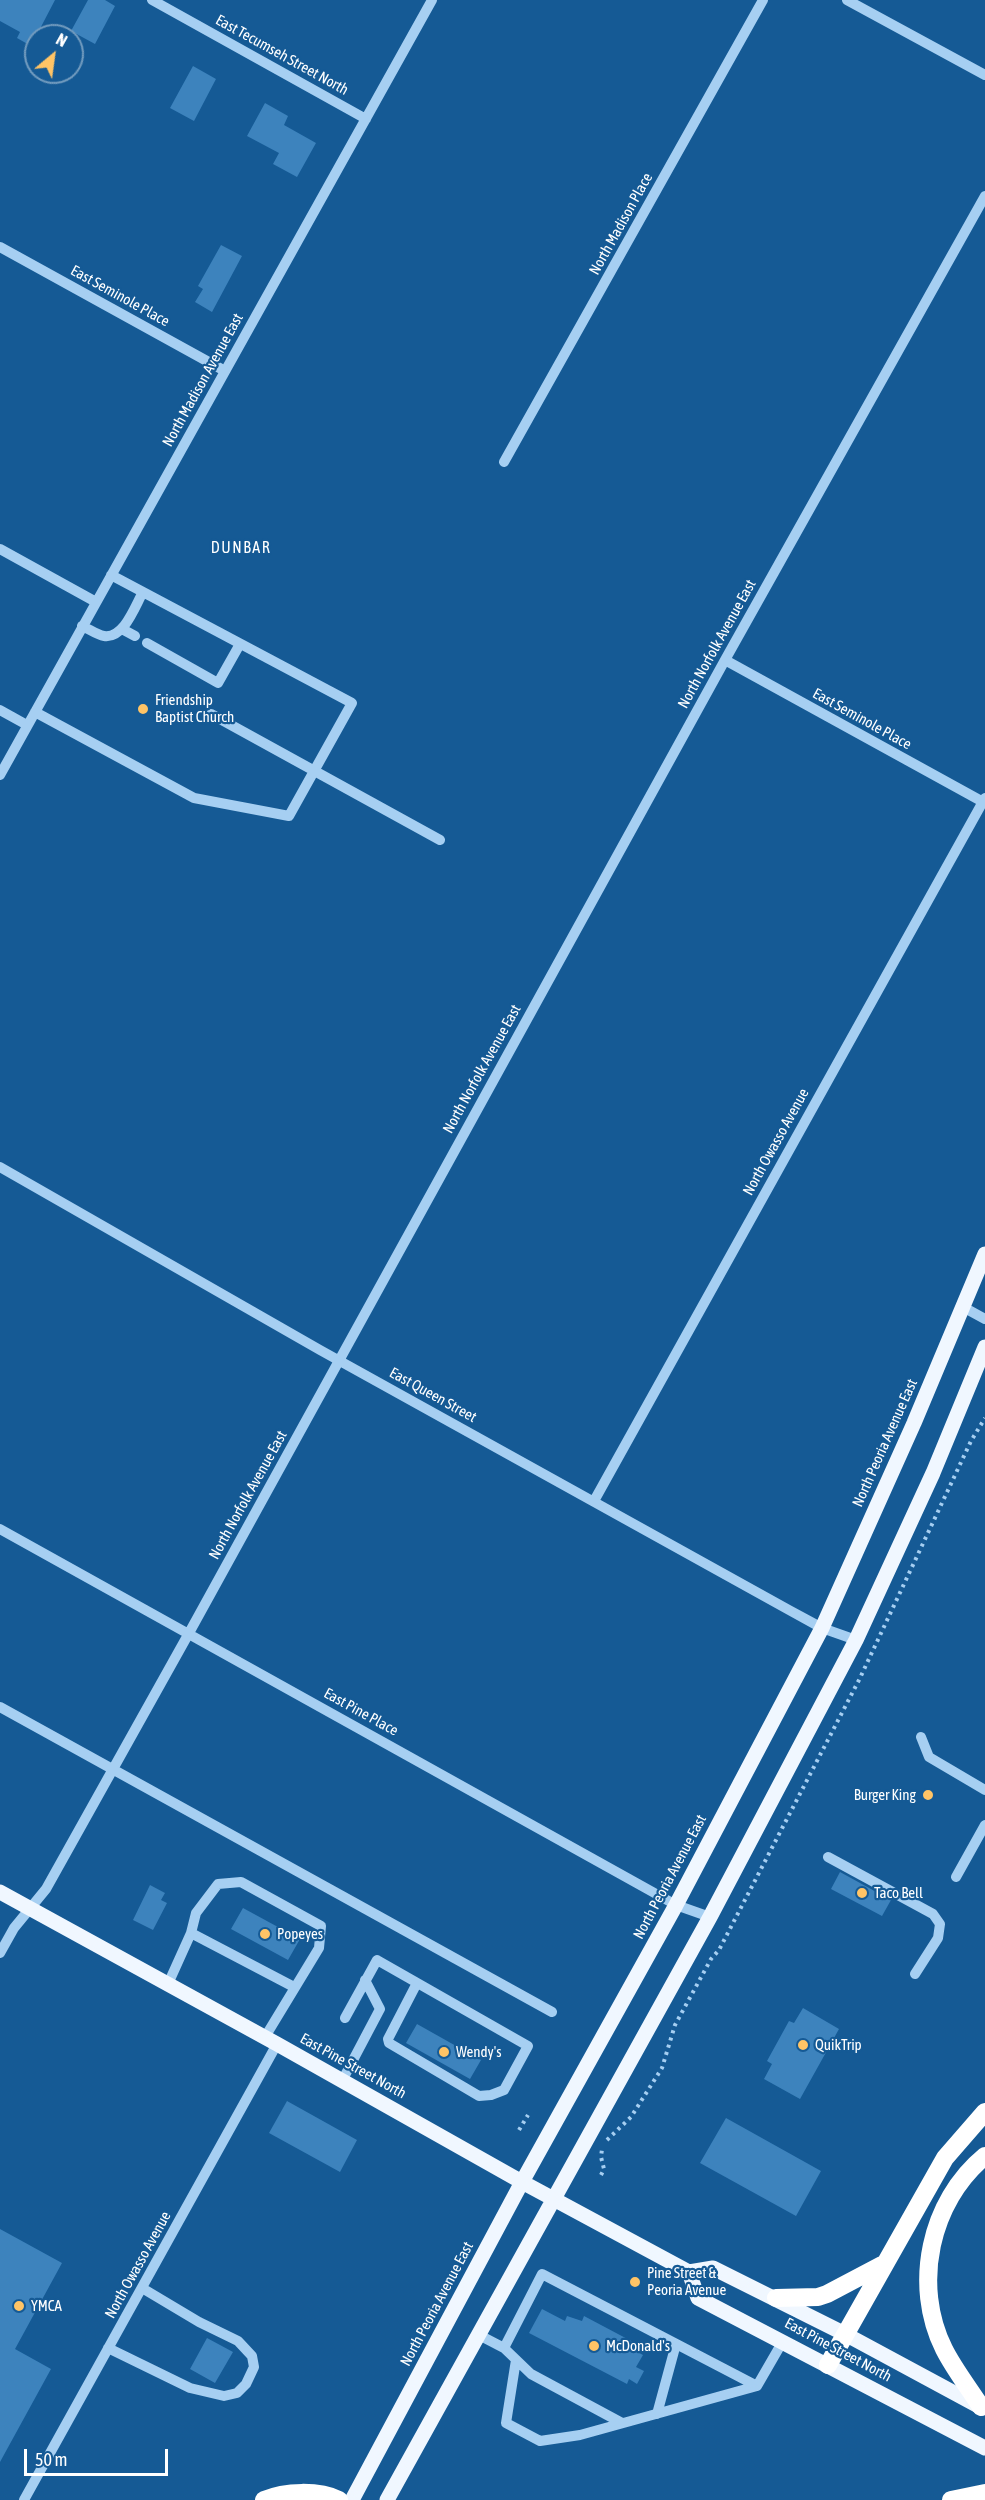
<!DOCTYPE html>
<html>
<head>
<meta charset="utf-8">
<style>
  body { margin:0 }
  #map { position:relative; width:985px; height:2500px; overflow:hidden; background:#155a95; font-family:"Asap Condensed",sans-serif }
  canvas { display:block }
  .north { position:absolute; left:24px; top:24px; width:60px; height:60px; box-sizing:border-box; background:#155a95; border:2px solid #739cbf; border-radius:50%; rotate:29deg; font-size:16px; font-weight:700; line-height:24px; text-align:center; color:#fff }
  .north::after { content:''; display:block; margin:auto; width:21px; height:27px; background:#ffc466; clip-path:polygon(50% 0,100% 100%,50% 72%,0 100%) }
  .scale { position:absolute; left:24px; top:2449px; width:144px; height:27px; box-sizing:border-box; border:3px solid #fff; border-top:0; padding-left:8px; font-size:18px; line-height:21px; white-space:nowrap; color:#fff; -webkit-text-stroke:4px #155a95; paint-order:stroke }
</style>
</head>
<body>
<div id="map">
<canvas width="985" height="2500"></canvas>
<div class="north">N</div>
<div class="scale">50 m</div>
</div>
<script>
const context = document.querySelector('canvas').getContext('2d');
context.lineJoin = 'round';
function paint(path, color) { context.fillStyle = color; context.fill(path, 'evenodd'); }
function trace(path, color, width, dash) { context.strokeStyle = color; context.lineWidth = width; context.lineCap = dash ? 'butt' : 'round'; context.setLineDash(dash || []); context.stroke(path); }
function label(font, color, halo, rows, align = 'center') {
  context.font = font + ' "Asap Condensed",sans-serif'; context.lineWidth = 4.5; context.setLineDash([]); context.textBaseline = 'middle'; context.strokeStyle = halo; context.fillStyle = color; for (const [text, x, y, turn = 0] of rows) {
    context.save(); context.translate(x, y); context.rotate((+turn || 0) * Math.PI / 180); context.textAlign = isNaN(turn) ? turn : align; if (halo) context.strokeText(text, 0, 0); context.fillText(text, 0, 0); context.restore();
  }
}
const building = new Path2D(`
  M0,0h55l-24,46 -14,-8 3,-6 -20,-11z
  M88,0h17l10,6 -20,38 -24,-13z
  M193,66l23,13 -22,42 -24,-13z
  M265,103l23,13 -4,9 32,18 -19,34 -24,-13 6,-11 -32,-17z
  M221,245l21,11 -30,56 -17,-10 8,-13 -5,-3z
  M840,1872l51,28 -9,16 -51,-27z
  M150,1885l15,8 -4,7 6,3 -14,27 -20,-10z
  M243,1908l57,31 -12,21 -57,-31z
  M803,2008l36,21 -39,70 -36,-20 8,-15 -5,-3 22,-40 5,2z
  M417,2024l64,36 -11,19 -64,-36z
  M287,2101l70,39 -17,32 -71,-39z
  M726,2118l95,53 -25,45 -96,-53z
  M0,2229l62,34 -47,86 36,20 -51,93z
  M542,2309l23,12 2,-5 15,5 2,-5 51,27 -3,6 11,6 -7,12 8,4 -7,13 -8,-5 -2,5 -98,-51z
  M207,2338l26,14 -18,31 -25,-14z`);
const path = new Path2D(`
  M519,2130l9,-15
  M607,2140l24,-23 31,-49 13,-43 36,-66 8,-9 141,-272 111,-237 14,-23
  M601,2175l3,-6 -3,-12 1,-8`);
const minor = new Path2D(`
  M152,0l214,119
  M847,0l138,75
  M0,247l225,124
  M504,462l259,-462
  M0,549l96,53
  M82,626c7,3 15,9 22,10 20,3 31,-30 39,-44
  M122,629l13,7
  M147,643l71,40 22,-39
  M725,660l260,143
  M0,710l27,15
  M35,712l159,86 95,18 63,-113 -241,-128
  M211,714l229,126
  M0,775l432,-775
  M0,1167l320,183 469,260 33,18 34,12
  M963,1307l22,12
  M594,1501l391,-703
  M0,1529l676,376 34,12
  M0,1707l552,305
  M921,1737l8,20 56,33
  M828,1857l105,57 7,10 -2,14 -23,36
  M956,1877l29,-52
  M191,1933l103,54
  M0,1953l14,-25 32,-39 143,-256 536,-973 260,-464
  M168,1984l23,-51 5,-20 22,-29 23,-2 80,44 -2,22 -54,89
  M345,2018l32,-58 151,86 -24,44 -13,5 -12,1 -90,-53 -1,-4 29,-56
  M342,2081l38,-72 -15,-29
  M479,2335l25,13 27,26 91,49
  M108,2348l82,40 34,8 13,-3 9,-9 8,-17 -2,-11 -14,-15 -39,-19 -57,-34
  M504,2348l38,-74 215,112
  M516,2360l-10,63 34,18 40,-6 177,-49 26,-45
  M657,2414l19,-70
  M24,2500l253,-456`);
const major = new Path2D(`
  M0,1892l277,152 245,138 167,90 24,-4 132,66 137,74
  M689,2272l9,26 287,150
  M352,2500l170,-318 154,-277 146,-277 92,-205 71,-169
  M387,2500l323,-583 146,-277 77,-167 52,-126`);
const highway = new Path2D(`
  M776,2298l42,-1 9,-3 55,-29
  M828,2365l117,-207 40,-46
  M981,2407c-12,-19 -27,-38 -37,-58 -32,-64 -14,-148 41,-193
  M264,2500c21,-9 55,-10 75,0
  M951,2500l34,-7`);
const markers = [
  [143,709,6,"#ffc466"],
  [928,1795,6,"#ffc466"],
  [862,1893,6,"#ffc466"],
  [265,1934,6,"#ffc466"],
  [803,2045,6,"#ffc466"],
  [444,2052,6,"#ffc466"],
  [635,2282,6,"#ffc466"],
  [19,2306,6,"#ffc466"],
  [594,2346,6,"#ffc466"]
];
const streetNames = [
  ["East Tecumseh Street North",282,55,29],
  ["North Madison Place",621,224,-61],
  ["East Seminole Place",120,296,29],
  ["North Madison Avenue East",203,380,-61],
  ["North Norfolk Avenue East",717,644,-61],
  ["East Seminole Place",862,719,29],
  ["North Norfolk Avenue East",482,1069,-61],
  ["North Owasso Avenue",776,1142,-61],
  ["East Queen Street",433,1395,29],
  ["North Peoria Avenue East",885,1443,-66],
  ["North Norfolk Avenue East",248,1495,-61],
  ["East Pine Place",361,1712,29],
  ["North Peoria Avenue East",670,1877,-62],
  ["East Pine Street North",353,2066,29],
  ["North Owasso Avenue",138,2265,-61],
  ["North Peoria Avenue East",437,2304,-62],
  ["East Pine Street North",838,2350,28]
];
const poiNames = [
  ["Friendship",155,700],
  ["Baptist Church",155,717],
  ["Burger King",916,1795,"right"],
  ["Taco Bell",874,1893],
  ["Popeyes",277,1934],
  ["QuikTrip",815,2045],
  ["Wendy's",456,2052],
  ["Pine Street &",647,2273],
  ["Peoria Avenue",647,2290],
  ["YMCA",31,2306],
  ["McDonald's",606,2346]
];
const neighbourhoodNames = [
  ["DUNBAR",241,548]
];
paint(building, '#3d83bd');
trace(path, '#a6cff2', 4, [3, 4.5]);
trace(minor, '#a6cff2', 10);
trace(major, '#f0f7ff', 15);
trace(highway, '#fff', 18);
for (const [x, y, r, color] of markers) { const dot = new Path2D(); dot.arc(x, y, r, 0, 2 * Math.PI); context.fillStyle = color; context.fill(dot); trace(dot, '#155a95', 2); }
label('15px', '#fff', '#155a95', streetNames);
label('15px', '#fff', '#155a95', poiNames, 'left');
context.letterSpacing = '1.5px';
label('16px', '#fff', '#155a95', neighbourhoodNames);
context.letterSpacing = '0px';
</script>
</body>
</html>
